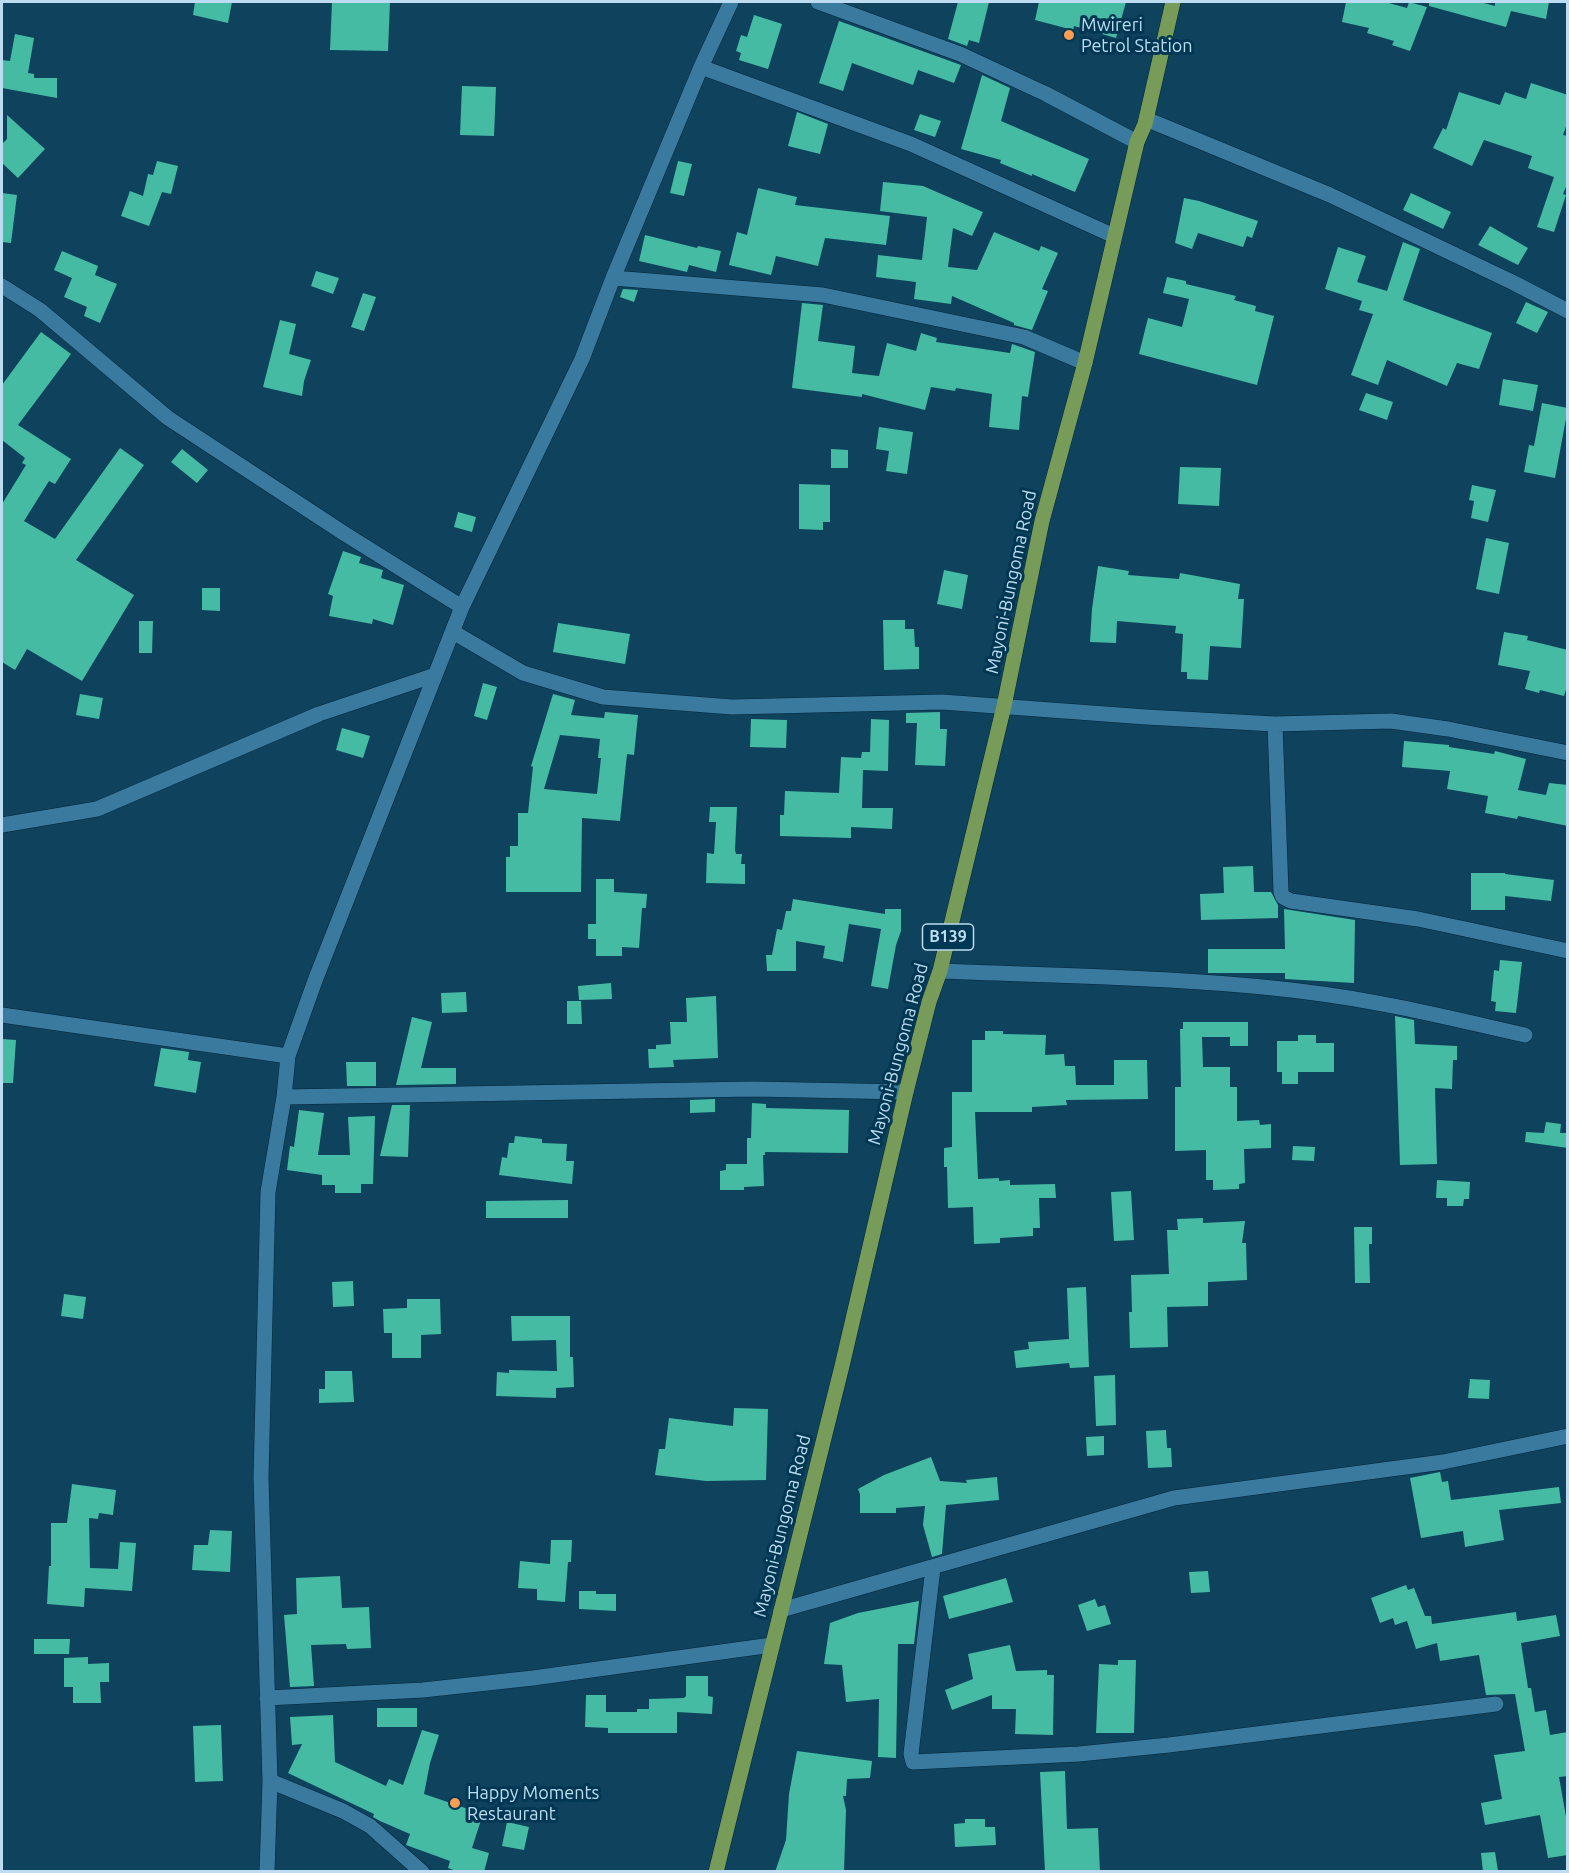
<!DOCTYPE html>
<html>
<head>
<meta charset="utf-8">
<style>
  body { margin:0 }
  #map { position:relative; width:1569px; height:1873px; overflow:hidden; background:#0f425d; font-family:Ubuntu,sans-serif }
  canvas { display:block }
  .frame { position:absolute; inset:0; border:3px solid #bddcf1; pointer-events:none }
</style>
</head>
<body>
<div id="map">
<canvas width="1569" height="1873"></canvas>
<div class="frame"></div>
</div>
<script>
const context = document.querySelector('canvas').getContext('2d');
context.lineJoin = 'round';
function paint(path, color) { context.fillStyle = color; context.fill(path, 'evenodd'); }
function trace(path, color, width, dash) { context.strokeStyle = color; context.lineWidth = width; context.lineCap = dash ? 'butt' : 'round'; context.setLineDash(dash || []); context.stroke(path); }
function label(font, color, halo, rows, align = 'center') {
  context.font = font + ' Ubuntu,sans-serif'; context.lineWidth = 6; context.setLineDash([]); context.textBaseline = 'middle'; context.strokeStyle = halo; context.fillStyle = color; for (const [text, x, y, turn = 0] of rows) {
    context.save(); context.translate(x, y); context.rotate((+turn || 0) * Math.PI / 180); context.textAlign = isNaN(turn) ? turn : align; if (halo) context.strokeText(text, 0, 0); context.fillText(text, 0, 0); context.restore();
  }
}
const building = new Path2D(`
  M195,2h37l-4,21 -35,-8z
  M332,2h58l-2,49 -58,-1z
  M958,2h31l-10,41 -10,-3 -2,6 -19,-7z
  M1039,2h87l-10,36 -42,-12 -1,4 -38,-10z
  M1346,2h39l22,6 2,-6 18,5 -17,44 -18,-6 2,-4 -27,-8 2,-5 -27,-6z
  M1429,2h51l15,4v-4h54l-3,17 -35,-8 -5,16 -77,-21z
  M754,15l28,9 -14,45 -29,-9 2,-7 -5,-2 5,-16 6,2z
  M839,21l122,44 -7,18 -36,-13 -5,15 -61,-22 -9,28 -24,-8z
  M15,34l19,4 -6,35 6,1v4h23v20l-55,-10v-28l8,1z
  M982,75l28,13 -9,33 88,38 -14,33 -43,-18v2l-32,-13 1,-3 -40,-11z
  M1531,83l37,12v26l-5,14 5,1v46l-5,12 3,1 -12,37 -17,-5 17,-50 -26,-9 4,-12 -48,-16 -12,26 -39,-18 10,-20 3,2 13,-38 41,13 5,-13 21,7z
  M462,86l34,1 -2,49 -34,-1z
  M797,112l31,12 -8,30 -32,-8z
  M920,114l21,7 -6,16 -21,-7z
  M7,115l38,34 -27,29 -16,-15v-19l5,-5z
  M157,161l21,5 -7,28 -9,-2 -13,34 -28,-10 9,-25 13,5 5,-22 5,1z
  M678,161l14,3 -8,32 -14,-3z
  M883,182l40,4 60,26 -11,24 -19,-8 -5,39 29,3 17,-38 45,19 2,-5 17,7 -16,36 6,2 -16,39 -18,-5v-2l-62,-27 -1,8 -37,-5 2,-17 -40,-5 2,-22 44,5 5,-43 -47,-6z
  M758,188l39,9 -2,8 95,11 -4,29 -61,-7 -7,28 -42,-10 -5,19 -42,-10 8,-33 10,3z
  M2,193l15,2 -6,48 -9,-1z
  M1411,193l40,19 -8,17 -40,-19z
  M1184,198l15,3 59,20 -6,17 -5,-2 -4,11 -45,-14 -6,16 -17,-6z
  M1490,226l38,22 -10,17 -40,-20z
  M645,235l52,13 1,-2 23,5 -5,21 -27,-7 -2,7 -48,-11z
  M1403,242l17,7 -17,51 89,33 -13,36 -22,-6 -10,23 -60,-26 -9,25 -27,-10 22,-61 -14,-4 3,-9 -37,-12 13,-42 28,9 -9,26 30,9z
  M62,251l36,15 -3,9 22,9 -17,39 -16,-7 3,-9 -23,-10 8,-19 -18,-8z
  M316,271l23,7 -6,16 -22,-8z
  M1167,277l19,4v3l50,12 -2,4 22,6 -1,5 19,5 -17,69 -118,-31 9,-36 34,9 7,-28 -26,-6z
  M623,289l15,1 -4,12 -14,-5z
  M363,293l13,4 -12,34 -13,-4z
  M1526,302l22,10 -11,21 -21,-10z
  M802,303l21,2 -5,36 37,5 -3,27 27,3 8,-33 29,8 5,-18 16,5 -1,4 74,11 2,-9 23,8 -7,45 -6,-1 -3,34 -30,-3 3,-33 -36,-6 -1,3 -24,-4 -6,23 -63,-16v3l-70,-9z
  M280,320l16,4 -7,30 22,6 -7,21 -2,15 -39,-9z
  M41,332l30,22 -53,71 53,34 -16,25 -6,-3 -25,40 31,18 65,-91 24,17 -68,95 58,35 -52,86 -55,-32 -12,21 -13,-8v-158l24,-39 -4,-2 3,-5 -23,-18v-55z
  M1503,379l35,6 -5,26 -34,-6z
  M1366,393l27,9 -6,18 -28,-10z
  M1542,403l26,5 -13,70 -31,-6 5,-27 5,1z
  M879,427l34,5 -6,42 -21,-3 3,-20 -13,-2z
  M182,449l26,21 -11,13 -26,-21z
  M831,449l17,1v18h-17z
  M1180,467l41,1 -2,38 -41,-2z
  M799,484l31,1v37h-7v8l-24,-1z
  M1472,485l24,5 -8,32 -17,-4 3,-17 -5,-1z
  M458,512l18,5 -4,15 -18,-5z
  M1486,538l23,5 -10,51 -23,-5z
  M343,551l18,6 -2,6 24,7 -2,8 23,7 -11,40 -20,-6 -1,5 -43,-8 4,-20 -5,-2z
  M1098,566l31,5 -1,4 51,4 1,-6 60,11 -2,15h6l-3,49 -31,-2 -2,34 -21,-1v-7h-6l2,-38 -8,-1 1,-7 -59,-5 -1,22 -26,-1 2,-33z
  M944,570l24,5 -6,34 -25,-5z
  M202,588h18v23l-18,-1z
  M883,620h22v9h9l1,18h4v22l-35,1z
  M139,621h14l-1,32h-13z
  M558,623l72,11 -5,30 -72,-12z
  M1504,632l24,4 -1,4 41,10v33l-4,13 -24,-6 -1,3 -14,-4 5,-18 -32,-6z
  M483,683l14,4 -10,33 -13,-4z
  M80,694l23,4 -4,21 -23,-4z
  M553,694l22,6 -4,15 33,3 1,-6 33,3 -4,40 -7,-1 -7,67 -38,-3 -1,74h-75v-35h4v-11h8v-33h10l5,-46 -2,-1zM560,735l40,4 -2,19h3l-4,36 -53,-5z
  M940,712v17h7l-2,37 -30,-1 2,-42h-11v-10z
  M751,719l36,1 -1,28 -36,-1z
  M871,719l18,1 -1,51 -25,-1 -1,38h31l-1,21 -41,-2v11l-71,-2v-21h4l1,-24 54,2 2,-36 20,1 1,-6h8z
  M342,728l28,8 -7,22 -27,-8z
  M1404,741l45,4v2l45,7 1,-3 31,8 -8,31 28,5 3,-12 19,2v41l-50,-10 -1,3 -32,-6 3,-17 -41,-7 3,-18 -48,-4z
  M710,807h27l-2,43 1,4h6l-1,10h4v20l-39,-1 1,-30 7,1 2,-32h-7z
  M1253,866l1,26h17l7,13v13l-77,2 -1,-26 24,-1 -1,-26z
  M1471,873h34v1l49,6 -3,21 -46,-5v14h-34z
  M596,879h18v13l33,2 -1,14h-4l-3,40 -17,-1v9h-26v-17h-8v-15h8z
  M793,899l92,15v-5h16v22l-5,14 -8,44 -17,-3 10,-57 -32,-5 -6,38 -20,-4 2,-12 -29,-5v30h-29l-1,-16h6l5,-26 5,1 4,-19h5z
  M1284,909l71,11 -1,63 -69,-4v-6h-77v-24h77z
  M1500,960l22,2 -6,51 -21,-2 1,-9 -5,-1 3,-31 5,1z
  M611,983l1,16 -33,1 -1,-14z
  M466,992l1,20 -25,1 -1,-20z
  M716,996l2,62 -45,2 1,7 -25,1 -1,-19h8v-4l15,-1 -1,-22h17l-1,-24z
  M567,1001h14l1,23h-15z
  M1395,1016l19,4 1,24 42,2v14h-4l-1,29 -17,-1 2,76 -37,1z
  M412,1017l20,5 -11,46h35v16l-60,1z
  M1183,1022h65v24h-18v-9h-28l1,30h27v20h7v34l22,-1 1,5 11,-1v24l-27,1 1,34 -6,1v5l-26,1v-10h-7v-30l-31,1v-64h6l-1,-58h3z
  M985,1031h18v3l43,1 -1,20 19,-1 1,12h10l1,19h38v-25h33l1,39 -82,1 1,5 -35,2v5h-57l3,67 21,-1v3l11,-1v5l45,-1 1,14h-17l1,30h-7v8l-33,2v5l-26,1 -1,-37 -25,1 -1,-41h-3v-19l8,-1v-55h20v-52h13z
  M1298,1035h18v8h18v29h-36v12h-16v-12h-5v-31h21z
  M2,1039l14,1 -3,43h-11z
  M161,1048l28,4 -1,8 13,2 -5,31 -42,-7z
  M346,1062h30v24h-29z
  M715,1099v13l-25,1v-13z
  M752,1103l14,1v4l83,2 -1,43 -83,-1v3h-2l1,31 -20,1v3h-24v-19l6,-1v-6h21v-26h4z
  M392,1105h18l-2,52 -28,-1z
  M299,1110l25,3 -6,42h32l-2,-38 27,-1 -2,68h-12v9h-26v-8h-13v-10l-35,-5 3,-24 4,1z
  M1546,1122l15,2 -1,9h8v15l-43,-6 1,-10 18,1z
  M515,1136l27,3v4l25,1 -1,17h8l-2,23 -73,-9 3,-18 5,1 2,-15h5z
  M1293,1146l22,1 -1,14 -22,-1z
  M1437,1180l33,2 -1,17h-5l-1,7h-16v-8h-11z
  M1131,1191l3,49 -20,1 -3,-49z
  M568,1200v18h-82v-17z
  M1203,1218v5l42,-2 -3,22h4l1,37 -39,2v24l-41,1 1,40 -38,1 -1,-36h3l-1,-37 38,-1 -2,-44h11l-1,-11z
  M1354,1227h18v17h-3l1,39h-15z
  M353,1281l1,25 -21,1 -1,-25z
  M1086,1287l3,80 -19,1 -1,-5 -53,5 -2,-17 15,-2 -1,-7 41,-3 -2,-51z
  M64,1294l22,3 -3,22 -22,-3z
  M407,1299h33l1,35 -20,1v23h-29v-25h-8l-1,-24 24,-1z
  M511,1316h59v41h3l1,30 -18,1v10l-60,-2 1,-24 12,1v-3l48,1 -1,-31 -44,1z
  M325,1371h27l2,31 -35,1v-14h6z
  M1115,1375l1,50 -20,1 -2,-50z
  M1470,1379l20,1 -1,19 -21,-1z
  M734,1408l34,1 -2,71 -60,1 -51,-6 4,-26h6l4,-31 64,8z
  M1166,1430l1,18h4l1,19 -24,1 -2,-37z
  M1104,1436v19l-17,1 -1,-19z
  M931,1457l9,24 27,2 -1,-3 31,-3 2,23 -53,5 -4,49 -10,3 -9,-32 2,-19 -29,2v5h-36v-19l-2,-5 26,-14z
  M1440,1472l2,10 6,-1 3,19 108,-13 2,16 -62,7 5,30 -39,7 -2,-16 -42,7 -11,-60z
  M72,1484l44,6 -3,25 -14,-2 -1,6 -9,-1 1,50 28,1 2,-27 16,1 -4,48 -47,-3 -1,19 -37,-3 2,-38h2v-43h16z
  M210,1530l22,1 -2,41 -38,-2 2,-25h14z
  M551,1540h21l-1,22h-3l-3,40 -28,-2v-11l-19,-1 2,-27 30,3z
  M1208,1571l2,21 -19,1 -2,-21z
  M340,1576l2,32 27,-1 2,41 -24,1 -1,-5 -35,1 3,41 -24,1 -6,-72 13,-1 -1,-36z
  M1006,1578l7,24 -64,17 -6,-23z
  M1406,1585l2,5 6,-2 11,28h6l1,8 84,-12 1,9 39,-6 4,21 -39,7 7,45h3l4,24 11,-2 4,25 18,-3v44l-9,1 9,51v27l-20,3 -8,-43 -55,10 -4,-22 21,-4 -8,-44 31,-4 -10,-57 -29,1 -7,-40 -39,6 -3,-18 -21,6 -9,-28 -12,4 -2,-7 -13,5 -9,-25z
  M579,1591h17v3h20v17l-37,-2z
  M1095,1599l3,8 7,-2 6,19 -24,7 -9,-26z
  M919,1601l-5,43h-16l-2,114 -18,-1 1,-58 -33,3 -4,-37 -18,-1 6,-41 28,-10z
  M34,1639h36l-1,15h-35z
  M1010,1645l6,26 31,-1v5h7l-1,60 -38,-1 1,-25h-24v-14l-40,15 -7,-20 28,-11 -5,-25z
  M88,1657v7l21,-1v19h-9l1,21h-28v-16h-9v-29z
  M1118,1660h18l-2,73h-38l3,-69 19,1z
  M686,1676h22v20l5,1 -1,17 -35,-2v21h-69v-5l-23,-1 1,-32h20v17h31v-3h12v-10l35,-1 2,-2z
  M377,1708h40v19h-40z
  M333,1715l2,47 51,24 3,-7 14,6 19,-55 17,5 -9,28 -6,31 59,20 -11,34 17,5 -5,19h-25l-11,-4 2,-7 -44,-16 4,-11 -30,-13 -7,-4 1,-3 -86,-41 14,-29 -10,1 -2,-28z
  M221,1725l2,56 -28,1 -2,-56z
  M797,1751l75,10 -2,17 -23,1 -1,17h-3l3,14 -2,62h-69l11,-32 3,-46z
  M1065,1771l2,58 31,-1 2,44h-55l-5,-100z
  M965,1819h20v8h10l1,18 -41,2 -1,-23 11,-1z
  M507,1822l22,5 -5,23 -22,-4z
  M1495,1852l3,19 -15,1 -2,-19z`);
const minor = new Path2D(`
  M818,2l142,52 86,40 91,48
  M701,67l210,77 203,92
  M1146,119l184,76 184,88 54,28
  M613,278l210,17 201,42 61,26
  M2,286l38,24 128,108 177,116 117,73
  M453,632l70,41 80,24 129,10 210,-5 204,15 129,7 116,-3 57,8 120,24
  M1275,724l6,168 2,5 8,4 127,18 150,32
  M2,825l95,-16 222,-95 116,-39
  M940,971c122,5 246,6 367,21 74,9 146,27 218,43
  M2,1015l286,41
  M284,1097l470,-8 152,3
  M933,1568l-22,186 2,8 166,-8 90,-9 327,-41
  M781,1610l393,-112 269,-36 125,-26
  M267,1698l156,-8 110,-12 239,-33
  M270,1781l73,30 27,15 52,46
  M267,1872l3,-91 -9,-303 7,-286 16,-95 4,-41 28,-78 146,-371 120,-248 31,-81 88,-211 30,-65`);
const primary = new Path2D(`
  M716,1872l126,-506 64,-274 23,-90 11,-31 64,-265 38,-185 43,-158 52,-221 8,-18 28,-122`);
const markers = [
  [1069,35,6,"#fb9e52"],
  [455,1803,6,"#fb9e52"]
];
const shields = [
  [948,937,51]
];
const shieldNames = [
  ["B139",948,937]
];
const poiNames = [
  ["Mwireri",1081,25],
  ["Petrol Station",1081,46],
  ["Happy Moments",467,1793],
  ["Restaurant",467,1814]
];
const streetNames = [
  ["Mayoni-Bungoma Road",1011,582,-78],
  ["Mayoni-Bungoma Road",898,1054,-75],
  ["Mayoni-Bungoma Road",782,1526,-76]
];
paint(building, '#46bba4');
trace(minor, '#04273a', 16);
trace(primary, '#04273a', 16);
trace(minor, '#3a7a9f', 15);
trace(primary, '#779b58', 15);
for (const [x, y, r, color] of markers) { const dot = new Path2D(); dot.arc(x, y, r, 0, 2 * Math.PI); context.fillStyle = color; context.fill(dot); trace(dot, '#003752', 2); }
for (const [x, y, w] of shields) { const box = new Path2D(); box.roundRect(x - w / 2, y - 13, w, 26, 4.5); context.fillStyle = '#003752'; context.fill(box); trace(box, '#bddcf1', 1.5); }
label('bold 16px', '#bddcf1', null, shieldNames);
label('18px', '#bddcf1', '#003752', poiNames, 'left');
label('18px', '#bddcf1', '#003752', streetNames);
</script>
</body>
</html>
